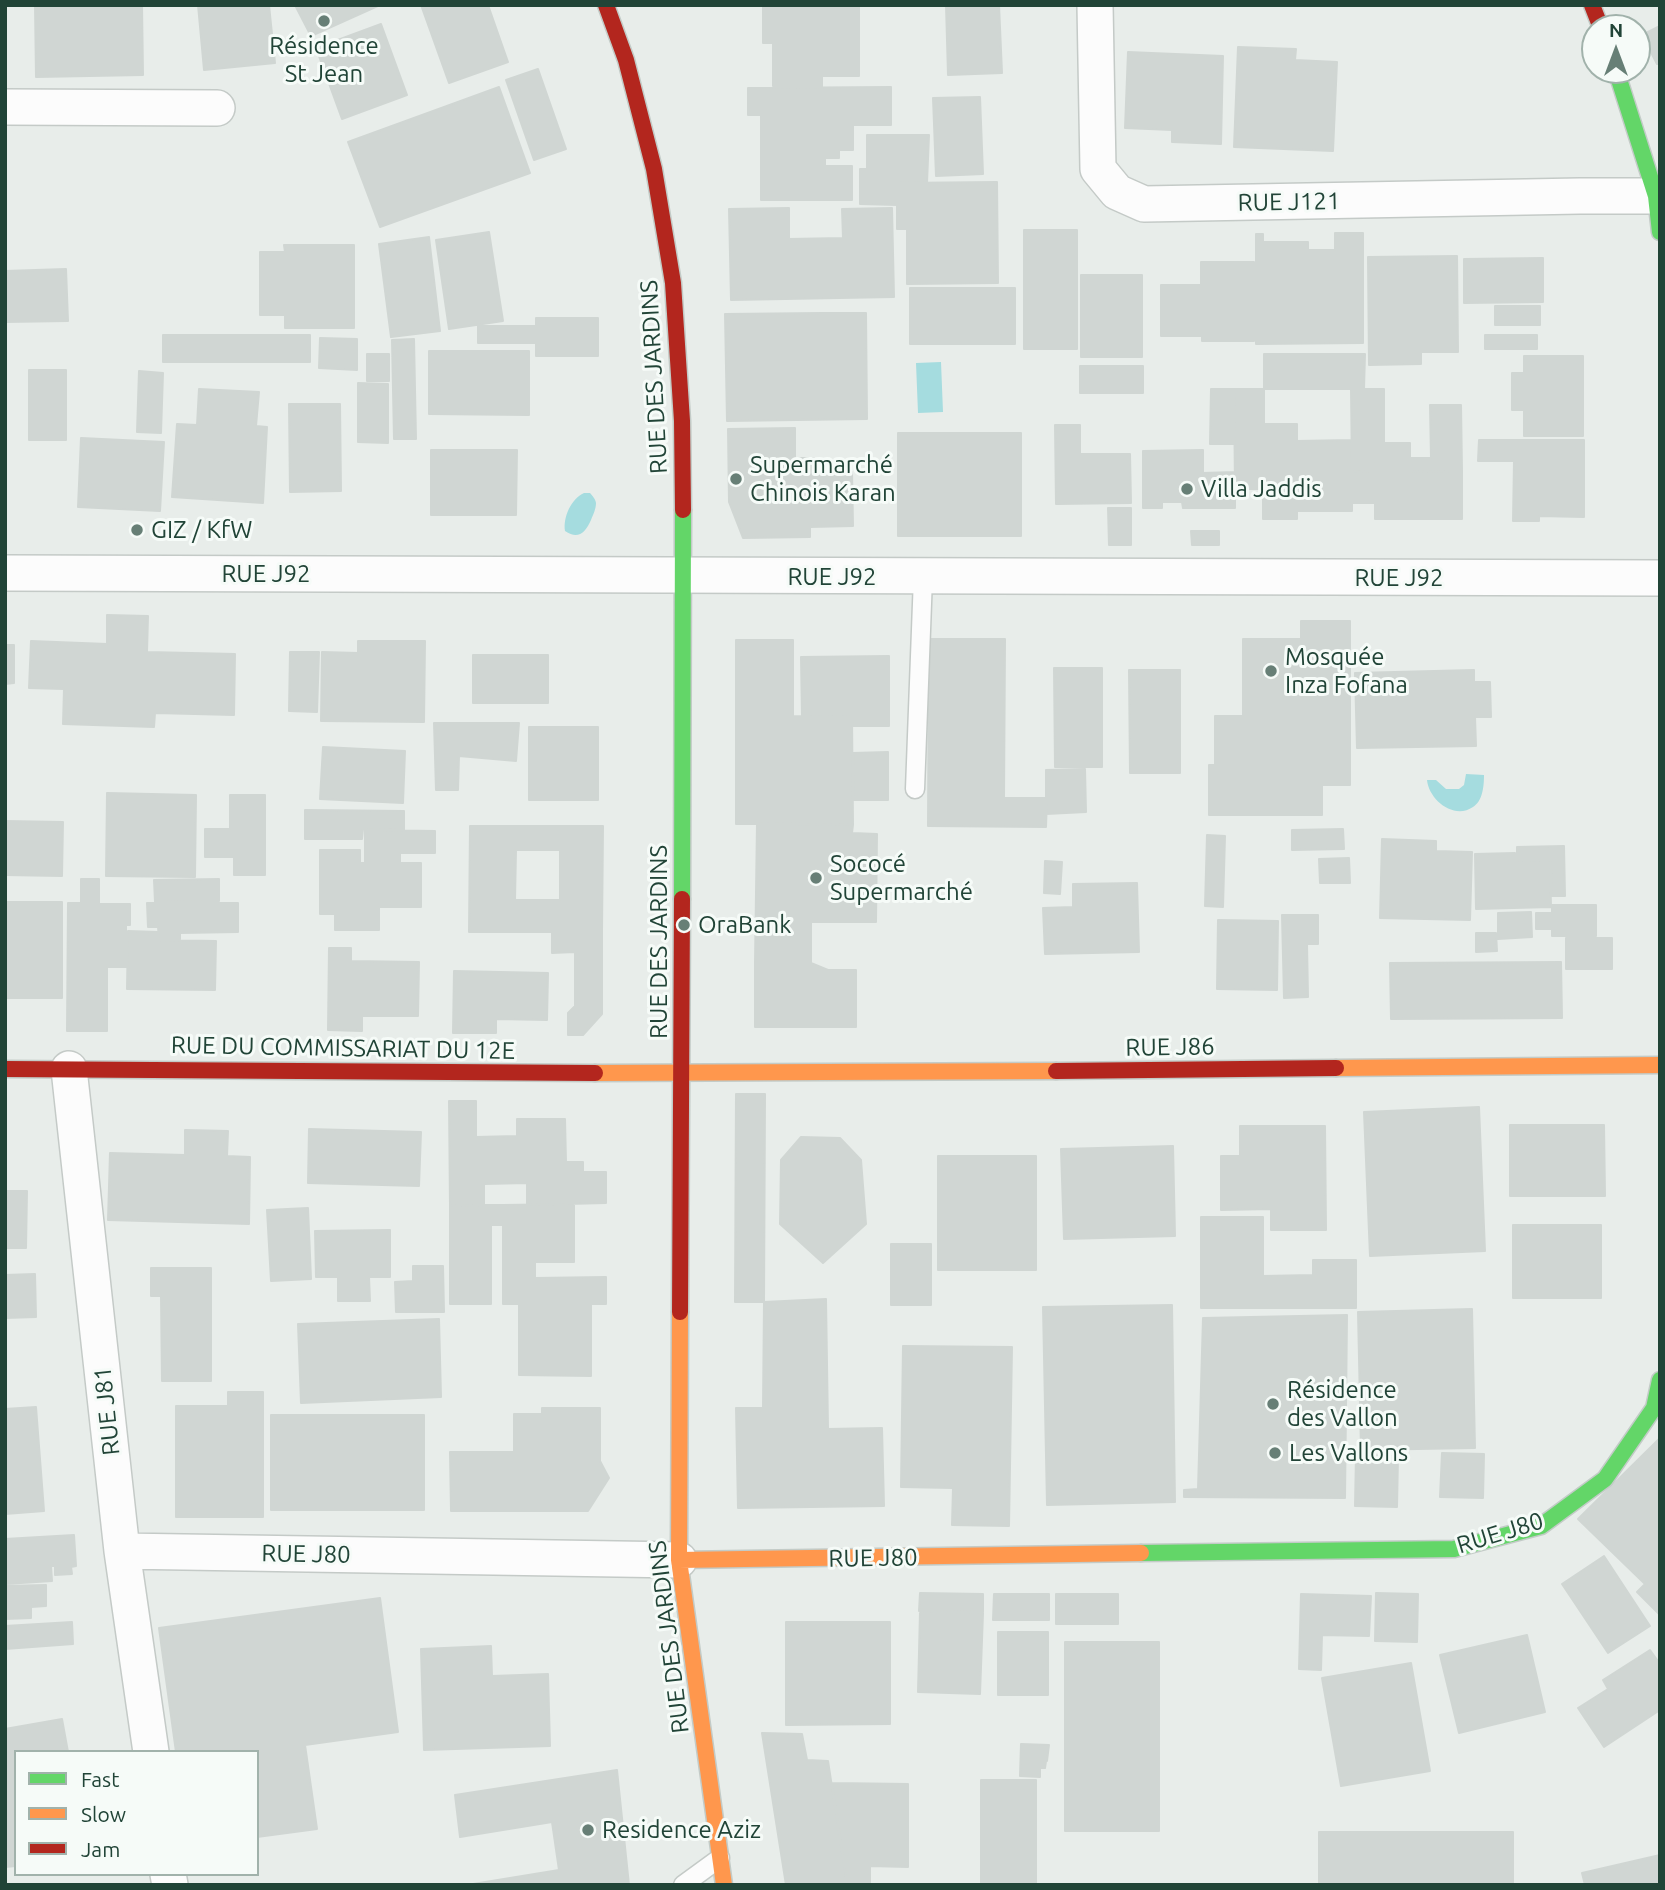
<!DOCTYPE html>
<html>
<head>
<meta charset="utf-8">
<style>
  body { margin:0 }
  #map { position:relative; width:1665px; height:1890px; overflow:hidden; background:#e8edea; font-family:Ubuntu,sans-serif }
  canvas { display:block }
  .frame { position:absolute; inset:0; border:7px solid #214437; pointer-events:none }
  .legend { position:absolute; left:14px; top:1750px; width:245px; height:126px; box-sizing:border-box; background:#f6fbf8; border:2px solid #a1b2ab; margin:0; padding:9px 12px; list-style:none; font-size:21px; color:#214437 }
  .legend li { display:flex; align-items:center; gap:14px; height:35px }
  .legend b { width:35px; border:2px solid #a1b2ab }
  .north { position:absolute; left:1581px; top:14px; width:70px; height:70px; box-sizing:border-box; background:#f6fbf8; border:2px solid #a1b2ab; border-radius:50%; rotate:0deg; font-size:19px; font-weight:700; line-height:28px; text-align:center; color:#214437 }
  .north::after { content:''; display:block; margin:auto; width:24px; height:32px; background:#677f76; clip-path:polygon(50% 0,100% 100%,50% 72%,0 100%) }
</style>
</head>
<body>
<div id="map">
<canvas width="1665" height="1890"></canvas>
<div class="frame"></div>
<ul class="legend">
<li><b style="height:9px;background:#63d668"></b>Fast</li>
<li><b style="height:9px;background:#ff974d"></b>Slow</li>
<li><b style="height:9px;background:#b3261e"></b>Jam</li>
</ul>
<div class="north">N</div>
</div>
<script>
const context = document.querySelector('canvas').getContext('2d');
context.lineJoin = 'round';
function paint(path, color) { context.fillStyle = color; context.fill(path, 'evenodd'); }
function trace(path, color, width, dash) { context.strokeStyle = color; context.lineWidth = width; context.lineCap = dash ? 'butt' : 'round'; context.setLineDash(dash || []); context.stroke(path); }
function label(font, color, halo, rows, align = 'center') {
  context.font = font + ' Ubuntu,sans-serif'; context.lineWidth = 6; context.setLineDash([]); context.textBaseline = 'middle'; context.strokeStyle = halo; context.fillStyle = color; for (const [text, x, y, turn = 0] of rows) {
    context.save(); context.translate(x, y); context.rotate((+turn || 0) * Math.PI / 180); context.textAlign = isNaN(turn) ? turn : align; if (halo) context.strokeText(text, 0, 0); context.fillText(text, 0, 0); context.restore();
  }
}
const water = new Path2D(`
  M941,362l2,50 -25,1 -2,-50z
  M584,493h6c3,4 5,5 6,10 0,6 -3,12 -5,17 -6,13 -13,20 -26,11 -2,-14 6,-32 19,-38z
  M1466,774l18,1c0,10 -1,26 -11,32 -19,13 -44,-7 -46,-27h9l10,9h13l5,-4z`);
const building = new Path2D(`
  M35,5h107l1,70 -107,2z
  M198,5h71l6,58 -71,7z
  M295,5h85l-69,31z
  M421,5h67l20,57 -59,21z
  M763,5h96v71h-37v10h-49v-43h-10z
  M946,5h53l3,68 -54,2z
  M381,24l26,71 -65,24 -26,-71z
  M1660,26v37l-3,1 -15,-29z
  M1238,47l58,2 -1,11 42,2 -4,89 -99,-4z
  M1128,52l95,4 -2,88 -49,-2v-12l-47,-2z
  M538,69l28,80 -32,11 -28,-80z
  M499,87l31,86 -150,54 -32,-85z
  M891,87v38h-38v25h-14v8h-14v8h27v34h-91v-85h-13v-27z
  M980,97l3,77 -47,2 -3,-78z
  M867,135h62l-2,48h-30v22l-37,-1v-35h7z
  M997,182l1,101 -91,1v-55h-10v-46z
  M789,208v31l54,-1 -1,-29 50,-1 2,89 -163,3 -2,-91z
  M1024,230h53v119h-53z
  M489,232l14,89 -54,8 -13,-89z
  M1335,233h28v110l-107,1v-110h7v8h45v8h27z
  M429,237l11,94 -49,6 -12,-93z
  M284,245h70v83h-69v-13h-25v-63h25z
  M1457,256l1,96h-37v12l-52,1 -1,-108z
  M1543,258v44l-79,1v-44z
  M1201,262h53v79h-52v-5h-41v-51h40z
  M66,269l2,52 -63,1v-51z
  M1081,275h61v82h-61z
  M910,288h105v56h-105z
  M1495,306h45v19h-45z
  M822,313h44l1,106 -140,2 -2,-107z
  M536,318h62v38h-62v-13h-58v-17h58z
  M163,335h147v27h-147z
  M1485,335h52v14h-52z
  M320,338l37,1v31l-38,-2z
  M414,339l2,100h-22l-2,-99z
  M429,351h100v64l-100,-1z
  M367,354h22v27h-22z
  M1264,354h101l-1,35h-100z
  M1524,356h59v80h-59v-26h-12v-37h12z
  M1080,366h63v27h-63z
  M29,370h37v70h-37z
  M139,371l24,2 -2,60 -24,-1z
  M358,383l30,1v59l-30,-1z
  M199,389l60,3 -3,34 11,1 -4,76 -91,-6 5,-73 20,1z
  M1211,389h23v55h-24z
  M1234,389h30v35h33v95h-34v-30h-28z
  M1351,389h33v54h26v20h-35v8l-23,1z
  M289,404h51l1,87 -51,1z
  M1430,405h31l1,66 -52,1v-14h21z
  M1055,425h25v29h50l1,49 -75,1z
  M795,428v30h19v15l38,-1 1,54 -43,1v10l-67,1 -14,-36 -1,-73z
  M898,433h123v103h-123z
  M81,438l83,4 -4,69 -82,-4z
  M1352,440v71h-55v-70z
  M1479,440h105v77l-45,-1v5h-26l1,-60h-36z
  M431,450h86l-1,65h-85z
  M1203,450v23l32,-1v36h-52l-1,-6h-20v6h-19v-57z
  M1375,463h35v9l52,-1v48h-87z
  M1375,471v32h-23v-31z
  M1108,508h23v37h-22z
  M1191,531h28v14h-27z
  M107,615l41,1 -1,36 88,2 -1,61 -79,-2 -1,14 -91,-3 1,-35 -35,-1 2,-47 76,3z
  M1301,621h49v164h-28v30h-113v-50h6v-49h28v-77h58z
  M929,639h76l-1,159h43l-1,29 -118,-1z
  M736,640h57v184h-57z
  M358,641h67l-1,81 -103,-1 1,-69 36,1z
  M5,645h9v38l-9,1z
  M290,652h29l-2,60 -28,-1z
  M473,655h75v48h-75z
  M889,656v70h-37v-9h-50l-1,-60z
  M1054,668h48v99h-47z
  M1129,670h51v103h-50z
  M1474,670v12h16l1,35h-16l1,29 -119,2 -2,-75z
  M793,716l59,1 1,108 -60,-1z
  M434,723h85l-3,38 -57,-5 -1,34h-22z
  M529,727h69v73h-69z
  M323,747l82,4 -2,52 -83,-4z
  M888,752v48h-34l-1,-47z
  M1085,769l1,43 -40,2v-44z
  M107,793l89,2 -1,82 -89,-1z
  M230,795h35v80h-31v-18h-29v-28h25z
  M305,810l99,1v19l-41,-1 -1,10h-57z
  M5,821l58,1 -1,54 -57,-1z
  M757,823l96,2 -1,8 25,1 -1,88h-65v41h-56z
  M470,826h133l-1,106h-133zM516,850h44v50h-45z
  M1343,829l1,20 -52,1v-20z
  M365,830l70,1v22h-35v10h21v44h-42v23h-44v-16h-15v-64h40v13h5z
  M1207,835l18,1 -2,71 -18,-1z
  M1382,839l54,2v10l36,1 -2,68 -90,-2z
  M1564,846l1,50h-13l-1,-34 -34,1v-16z
  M1515,853v11h35l1,43 -75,2 -1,-55z
  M1349,858l1,25h-30l-1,-24z
  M1045,861l17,1 -2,32 -16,-1z
  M81,879h18v25h31v21h-4v42h-19v64h-40l1,-128h13z
  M219,879v22l-64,1 -1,-22z
  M1137,883l2,69 -94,2 -2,-46 30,-1v-23z
  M5,902h57v96h-57z
  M147,903h91v29l-58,1v6h-21l-1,-12h-10z
  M1552,905h44v31h-44v-7h-16v-16h16z
  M1531,912l1,25 -34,2v-26z
  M1282,915h36v29h-11l1,53 -24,1z
  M1218,920l60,1 -1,69 -60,-1z
  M128,931l30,1v8l58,1 -1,49 -88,-1z
  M552,932h50v48h-27v-28l-23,1z
  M1476,933h20l1,18 -21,1z
  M1566,938h46v31h-46z
  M329,948h22v13l68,1 -1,54h-56v15l-34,-1z
  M1561,962l1,56 -171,1 -1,-56z
  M755,963h56l17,7h28v57h-101z
  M454,971l94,2 -1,47 -51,-1v14h-43z
  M575,980h27v34l-19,21h-15v-22l7,-7z
  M736,1094h29l-1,208h-29z
  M449,1101h27v36l41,-1v-17h48l1,43h17v10h23v31l-79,2v-22l-43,1v21l-34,1z
  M1479,1107l6,144 -115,5 -6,-144z
  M1510,1125h94l1,71h-95z
  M1240,1126h85l1,104h-55v-21l-50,1v-54h19z
  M309,1129l112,3 -2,54 -111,-3z
  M185,1130l43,1 -1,25 23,1 -1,67 -141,-4 2,-67 75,2z
  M801,1137l39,1 21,22 5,64 -43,39 -43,-39 1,-64z
  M1173,1146l2,90 -111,3 -3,-90z
  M938,1156h98v114h-98z
  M5,1169l1,22h21l-1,57h-21z
  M574,1204v58h-39v16l71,-1v27h-103v-99z
  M484,1205h19v20h-12v79h-41v-98z
  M308,1208l3,71 -40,2 -4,-71z
  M1201,1217h62v59l50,-1v-15h43v48h-155z
  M1513,1225h88v73h-88z
  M390,1230v47h-21l1,24h-32v-24h-22l-1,-46z
  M891,1244h40v61h-40z
  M413,1266h30l1,46h-48l-1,-30 18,-1z
  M151,1268h60v113h-49l-1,-85h-10z
  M35,1274l1,43 -31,1v-43z
  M826,1299l2,130 54,-1 2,78 -146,2 -2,-100h27l1,-106z
  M519,1305h72v71l-72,-1z
  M1172,1305l3,197 -128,3 -4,-198z
  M1472,1309l3,139 -114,2 -3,-138z
  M1347,1315l-2,183 -161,-1v-7l14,-1 5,-171z
  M439,1319l2,78 -140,6 -3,-79z
  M903,1346l109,1 -3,179 -57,-1 1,-37 -52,-1z
  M228,1392h35v125h-87v-111h52z
  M36,1407l8,104 -39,3v-105z
  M542,1408h58v53l9,17 -21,33h-137l-1,-59h64v-38h28z
  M271,1415h153v95h-153z
  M1660,1438v177l-23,-23 8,-8 -67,-65z
  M1442,1453l42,1 -1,44 -43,-1z
  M1356,1455l42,1 -1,51 -42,-1z
  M74,1535l2,31 -5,1 1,7 -17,1v-9h-4l1,15 -47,3v-45z
  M1604,1556l46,70 -42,27 -46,-69z
  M46,1585v21l-15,1v11l-26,1v-33z
  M920,1593l63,1v18l-64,-1z
  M1376,1593l42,1 -1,48 -42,-1z
  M994,1594h55v26h-56z
  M1056,1594h62v30h-62z
  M1301,1594l70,2 -2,40 -47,-1 -1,35 -22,-1z
  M380,1598l18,134 -93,13 12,84 -60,8v-85h-81l-17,-124z
  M920,1612l63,1 -3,81 -62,-2z
  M72,1622l1,22 -68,5v-23z
  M786,1622h104v102l-104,1z
  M998,1632h50v63h-50z
  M1527,1635l18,77 -86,21 -19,-78z
  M1065,1642h94v189h-94z
  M491,1646l1,30 56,-2 2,72 -126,4 -3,-101z
  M1650,1650l10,14v46l-56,37 -26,-39 30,-19 -5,-9z
  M1411,1663l19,108 -89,15 -19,-108z
  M62,1719l6,33h-52v114l-11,1v-138z
  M762,1733l40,1 5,26 21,1 19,124h-61z
  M1021,1744l28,1 -2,16h-1l-1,7h-5v9l-20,-1z
  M617,1770l12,115h-162l92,-15 -7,-48 -92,15 -5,-42z
  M981,1780h55v105h-55z
  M832,1783l76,1v83l-38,-1v19h-23z
  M1319,1832h194v53h-194z
  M1660,1855v30h-75l-3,-12z`);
const lane = new Path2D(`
  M915,789l8,-212
  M683,1885l37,-27`);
const street = new Path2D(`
  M1095,5l3,164 19,23 27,12 436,-8h76
  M5,107l212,1
  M5,573l1655,5
  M69,1069l53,482 29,201
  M122,1551l557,9
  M168,1874l2,11`);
const fast = new Path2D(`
  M1616,70l40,126 4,36
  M682,899l1,-389
  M1141,1553l313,-4 87,-23 64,-47 49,-71 6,-28`);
const slow = new Path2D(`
  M1336,1068l324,-3
  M595,1073l461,-2
  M680,1312l-1,248 45,325
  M679,1560l462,-7`);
const jam = new Path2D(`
  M606,5l20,55 28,109 19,114 9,138 1,89
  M1592,5l9,23
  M5,1069l590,4
  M1056,1071l280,-3
  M680,1312l2,-413`);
const markers = [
  [324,21,7,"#677f76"],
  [736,479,7,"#677f76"],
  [1187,489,7,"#677f76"],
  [137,530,7,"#677f76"],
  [1271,671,7,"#677f76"],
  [816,878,7,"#677f76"],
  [684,925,7,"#677f76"],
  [1273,1404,7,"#677f76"],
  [1275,1453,7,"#677f76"],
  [588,1830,7,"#677f76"]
];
const poiNames = [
  ["Résidence",324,46,"center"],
  ["St Jean",324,74,"center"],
  ["Supermarché",750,465],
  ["Chinois Karan",750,493],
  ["Villa Jaddis",1201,489],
  ["GIZ / KfW",151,530],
  ["Mosquée",1285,657],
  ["Inza Fofana",1285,685],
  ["Sococé",830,864],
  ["Supermarché",830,892],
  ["OraBank",698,925],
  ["Résidence",1287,1390],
  ["des Vallon",1287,1418],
  ["Les Vallons",1289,1453],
  ["Residence Aziz",602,1830]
];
const streetNames = [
  ["RUE J121",1289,202,-1],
  ["RUE DES JARDINS",654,377,-93],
  ["RUE J92",266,574],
  ["RUE J92",832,577],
  ["RUE J92",1399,578],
  ["RUE DES JARDINS",659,942,-90],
  ["RUE J86",1170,1047,-1],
  ["RUE DU COMMISSARIAT DU 12E",343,1048,1],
  ["RUE J81",107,1411,-96],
  ["RUE J80",1500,1533,-17],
  ["RUE J80",306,1554,1],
  ["RUE J80",873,1558,-1],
  ["RUE DES JARDINS",669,1637,-97]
];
paint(water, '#a5dcdf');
paint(building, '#d0d6d3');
trace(building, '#d0d6d3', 2);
trace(lane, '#c4cac7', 21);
trace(street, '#c4cac7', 38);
trace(fast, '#c3cbc7', 19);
trace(slow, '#c3cbc7', 19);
trace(jam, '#c3cbc7', 19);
trace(lane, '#fcfcfc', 18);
trace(street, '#fcfcfc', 35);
trace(fast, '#63d668', 16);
trace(slow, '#ff974d', 16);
trace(jam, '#b3261e', 16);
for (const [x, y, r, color] of markers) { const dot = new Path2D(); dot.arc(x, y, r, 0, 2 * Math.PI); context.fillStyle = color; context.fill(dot); trace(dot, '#f6fbf8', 2.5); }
label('24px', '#214437', '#f6fbf8', poiNames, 'left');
label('24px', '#214437', '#f6fbf8', streetNames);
</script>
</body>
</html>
